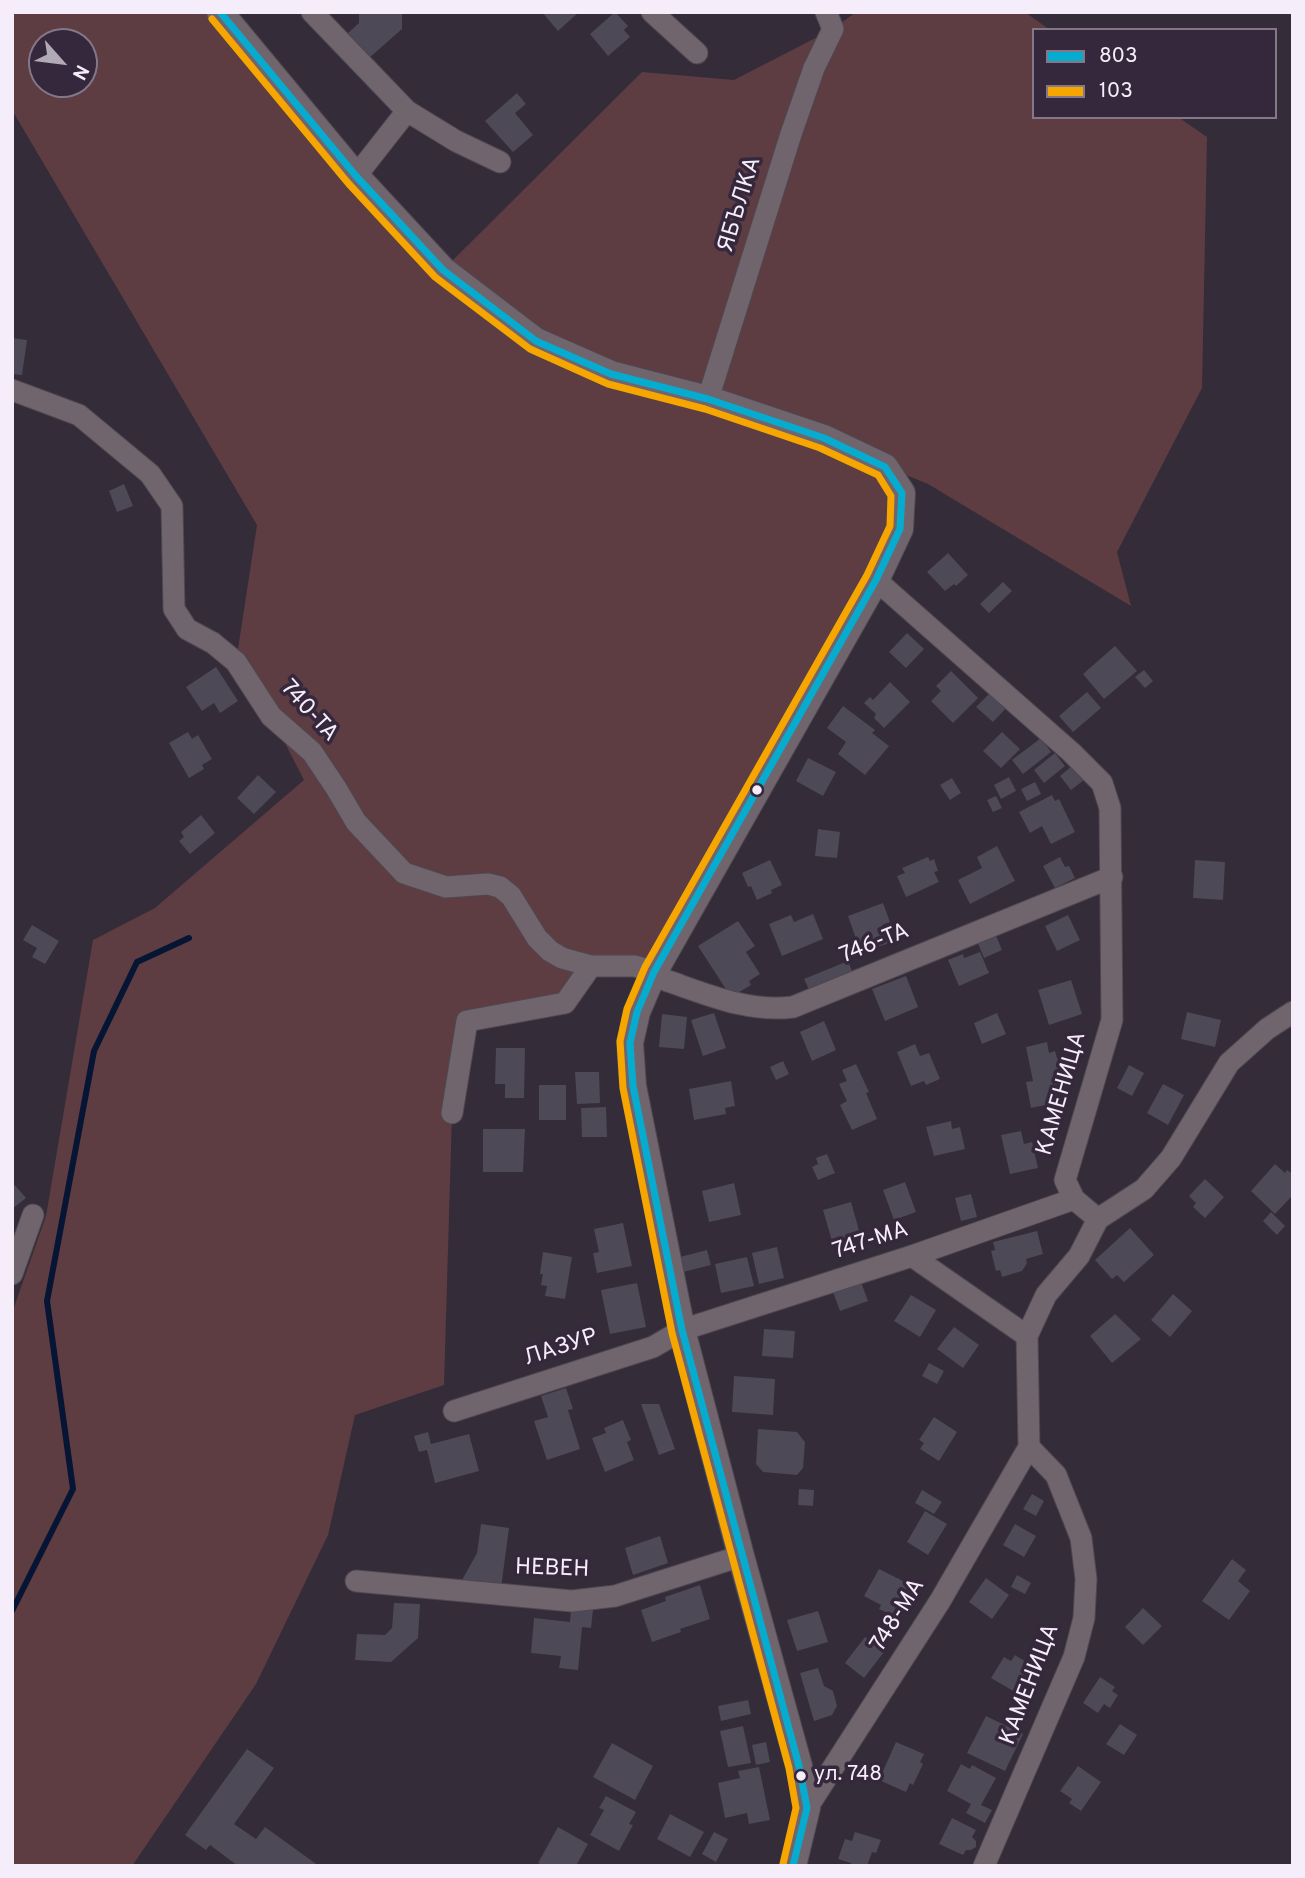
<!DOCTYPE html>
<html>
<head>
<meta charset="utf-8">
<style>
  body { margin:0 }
  #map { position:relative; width:1305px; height:1878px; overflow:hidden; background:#342c38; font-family:Overpass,sans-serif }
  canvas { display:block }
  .frame { position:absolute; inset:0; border:14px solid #f6edfa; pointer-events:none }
  .legend { position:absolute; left:1032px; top:28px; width:245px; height:91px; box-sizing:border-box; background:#36283c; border:2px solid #837788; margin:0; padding:9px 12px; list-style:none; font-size:21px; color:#f6edfa }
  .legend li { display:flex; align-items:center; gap:14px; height:35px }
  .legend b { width:35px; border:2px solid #837788 }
  .north { position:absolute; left:28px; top:28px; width:70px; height:70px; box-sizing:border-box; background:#36283c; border:2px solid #837788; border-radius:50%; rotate:118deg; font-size:19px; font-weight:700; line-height:28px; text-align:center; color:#f6edfa }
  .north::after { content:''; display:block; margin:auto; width:24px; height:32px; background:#b2a9b6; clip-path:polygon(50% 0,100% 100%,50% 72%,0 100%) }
</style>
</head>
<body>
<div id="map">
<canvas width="1305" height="1878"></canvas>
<div class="frame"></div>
<ul class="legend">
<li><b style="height:9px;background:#06acd0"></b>803</li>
<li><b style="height:9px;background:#f7a600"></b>103</li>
</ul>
<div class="north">N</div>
</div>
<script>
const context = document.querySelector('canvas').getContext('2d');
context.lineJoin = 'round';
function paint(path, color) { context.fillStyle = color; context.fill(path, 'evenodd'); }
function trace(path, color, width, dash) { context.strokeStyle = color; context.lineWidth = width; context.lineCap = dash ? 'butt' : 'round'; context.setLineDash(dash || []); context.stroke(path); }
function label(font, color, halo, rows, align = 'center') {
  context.font = font + ' Overpass,sans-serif'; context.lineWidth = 7; context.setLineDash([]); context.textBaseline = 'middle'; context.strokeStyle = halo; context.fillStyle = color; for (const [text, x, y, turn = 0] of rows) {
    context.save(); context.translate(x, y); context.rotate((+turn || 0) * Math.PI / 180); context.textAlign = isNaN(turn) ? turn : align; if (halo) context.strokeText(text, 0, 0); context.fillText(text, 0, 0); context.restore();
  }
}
const green = new Path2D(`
  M12,12h208l223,258 199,-198 92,8 99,-51 23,-17h169l25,18h-16v87h144l29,20 -5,251 -85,164 14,54 -203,-122 -41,-17 13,62 -246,443 -63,-6 -26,37 -98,19 -15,91 -8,272 -89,30 -27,120 -72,149 -124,182h-120v-553l34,-97 47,-276 62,-32 149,-128 -33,-64 -35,-54 21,-137 -245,-415zM42,42h42v42h-42z`);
const stream = new Path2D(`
  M12,1611l61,-122 -26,-188 47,-250 43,-89 52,-24`);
const building = new Path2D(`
  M359,12h43v17l-33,29 -22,-24 12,-11z
  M542,12h37l-21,19z
  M615,12l13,14 -4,4 6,7 -22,19 -18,-22z
  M517,93l9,11 -11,9 18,22 -20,17 -28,-31z
  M12,338l15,2 -5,35 -10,-1z
  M124,484l9,22 -16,6 -8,-21z
  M948,553l20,22 -12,11 -2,-2 -9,7 -18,-19z
  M1003,582l9,9 -23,22 -9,-9z
  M907,633l17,16 -18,19 -17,-16z
  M1115,646l22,25 -33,28 -21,-25z
  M216,667l22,34 -18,12 -6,-10 -12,8 -16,-24z
  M1144,670l9,11 -8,7 -10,-11z
  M951,671l27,27 -25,25 -22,-22 10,-10 -5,-5z
  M890,682l20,20 -26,26 -10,-10 2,-4 -12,-11 6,-6 3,3z
  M992,691l16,15 -15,16 -17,-15z
  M1087,692l14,16 -28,24 -14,-16z
  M843,706l32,24 -3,3 17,13 -24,29 -27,-21 8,-12 -19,-14z
  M188,732l4,7 6,-4 14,24 -10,6 2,4 -15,9 -20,-35z
  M1002,732l18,17 -19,19 -18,-17z
  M1041,738l10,14 -28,22 -11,-14z
  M1055,753l10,13 -21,17 -10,-13z
  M808,758l28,14 -13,24 -27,-15z
  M1073,765l11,15 -13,10 -11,-14z
  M258,775l18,17 -22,22 -17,-16z
  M1009,777l7,14 -15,8 -7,-14z
  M952,778l9,15 -11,7 -10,-15z
  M1035,782l6,12 -14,7 -6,-12z
  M1052,795l3,6 4,-2 16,33 -24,12 -9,-18 -12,7 -11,-21z
  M996,796l6,12 -9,4 -6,-12z
  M201,815l14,18 -25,21 -11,-13 5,-4 -3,-5z
  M818,829l22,3 -3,26 -22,-2z
  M997,846l18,35 -45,23 -12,-24 24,-12 -5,-11z
  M928,857l2,4 4,-2 4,12 -4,1 5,10 -33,15 -9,-21 8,-3 -3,-5z
  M1060,857l5,10 4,-1 6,12 -20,10 -12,-22z
  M770,860l12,25 -11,5 1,3 -15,7 -6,-14 -3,1 -6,-14z
  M1195,860l30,2 -2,38 -30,-2z
  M883,903l7,19 -8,3 7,18 -28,10 -13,-37z
  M813,914l10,25 -41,17 -13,-32 22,-9 3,7z
  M1068,915l12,25 -23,11 -12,-25z
  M738,921l17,25 -9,6 14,22 -11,7 2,4 -20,12 -33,-51z
  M32,925l27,16 -14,23 -13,-7 5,-9 -14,-8z
  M995,933l7,17 -18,8 -7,-17z
  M980,952l9,21 -30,13 -11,-26 15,-6 1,4z
  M848,961l7,18 -43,17 -8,-17z
  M906,976l12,31 -33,14 -13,-32z
  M1071,980l11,34 -33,11 -11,-35z
  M1187,1012l34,8 -6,27 -34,-8z
  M714,1013l12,35 -23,8 -12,-36z
  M997,1013l9,21 -24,10 -8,-21z
  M662,1014l25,3 -3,32 -25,-2z
  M824,1021l12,29 -24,11 -12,-29z
  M1047,1042l2,11 6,-2 2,7 7,-1 3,17 -6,2 4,16 -7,2 2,8 -29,6 -5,-26 7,-1 -7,-34z
  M915,1044l5,12 9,-3 11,26 -14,6 -2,-4 -13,5 -14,-34z
  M496,1048h29l-1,50h-19v-14h-10z
  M783,1061l6,13 -13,6 -6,-13z
  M856,1064l13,28 -3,1 11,26 -25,11 -12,-25 7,-4 -8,-17 8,-3 -5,-11z
  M1129,1065l15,8 -12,23 -15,-8z
  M575,1072h24l1,31 -23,1z
  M731,1081l4,25 -10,2 1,6 -32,6 -5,-31z
  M1163,1084l21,11 -16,30 -21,-12z
  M539,1085h27v35h-27z
  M606,1107l1,30h-25l-1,-29z
  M951,1121l1,8 8,-2 5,22 -31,7 -8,-29z
  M483,1129h42l-2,43h-40z
  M1021,1131l3,13 8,-2 6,26 -28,6 -9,-39z
  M827,1154l8,19 -17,7 -6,-13 6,-3 -2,-6z
  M1275,1164l10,9 2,-3 6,4v21l-18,19 -24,-23z
  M1205,1179l19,18 -19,21 -12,-11 3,-4 -7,-7z
  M12,1182l14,16 -14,11z
  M905,1182l11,30 -22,8 -11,-30z
  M734,1183l7,32 -32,7 -7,-31z
  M971,1194l6,23 -16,4 -6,-23z
  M851,1202l9,32 -28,7 -9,-31z
  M1271,1212l14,14 -8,9 -14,-14z
  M623,1223l9,43 -35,7 -4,-20 6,-1 -5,-23z
  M1130,1228l24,27 -30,27 -7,-7 -5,4 -17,-19z
  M1037,1231l6,23 -17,5 1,4 -5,8 -20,6 -2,-7 -4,1 -5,-20 4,-1 -2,-8z
  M777,1247l7,31 -25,6 -7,-31z
  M707,1250l4,15 -28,7 -3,-15z
  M543,1252l29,5 -7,42 -20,-3 2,-10 -6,-1 2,-11h-3z
  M747,1257l7,29 -33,7 -6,-29z
  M861,1282l7,19 -28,10 -7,-19z
  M637,1283l9,44 -36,7 -9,-44z
  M1173,1294l19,17 -22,26 -19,-17z
  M911,1295l25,15 -16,27 -26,-16z
  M1115,1314l26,25 -29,24 -22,-27z
  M954,1327l25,18 -16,23 -26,-19z
  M764,1329l31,2 -2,27 -31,-2z
  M929,1363l15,8 -7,13 -15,-8z
  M734,1376l41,3 -2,36 -41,-3z
  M566,1388l7,21 -5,1 12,39 -33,11 -13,-39 14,-4 -7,-21z
  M641,1404h18l16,45 -16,6z
  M934,1417l23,15 -18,29 -19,-12 4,-6 -5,-3z
  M623,1420l8,20 -4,2 7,18 -29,12 -13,-34 14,-5 -2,-5z
  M758,1429l39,3 8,10 -2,26 -6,7 -34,-3 -7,-8z
  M428,1432l3,12 38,-10 10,37 -44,12 -8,-33 -8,2 -5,-16z
  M799,1489l15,1 -1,16 -15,-1z
  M922,1490l20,12 -8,12 -19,-11z
  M1032,1494l12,7 -8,15 -13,-7z
  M925,1511l22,13 -19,31 -21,-13z
  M481,1524l28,4 -8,60 -25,-1 -14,-7 15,-27z
  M1015,1524l21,12 -12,21 -21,-12z
  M660,1536l8,27 -35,12 -8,-27z
  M1232,1559l14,11 -8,11 12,10 -21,29 -27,-19z
  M879,1569l30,15 -17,31 -13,-6 2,-4 -17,-9z
  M1017,1575l14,8 -6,11 -14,-7z
  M986,1578l23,17 -17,24 -23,-17z
  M700,1585l10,34 -30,10 1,3 -29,10 -11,-32 25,-9 -1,-4z
  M394,1603l26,1 -2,34 -27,24 -36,-2 2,-26 28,1 7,-7z
  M571,1608l22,2 -2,18 -9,-1 -4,43 -19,-2 2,-12 -30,-3 3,-35 36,4z
  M1143,1608l19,18 -19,19 -18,-18z
  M818,1611l10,31 -31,9 -10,-31z
  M865,1637l19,15 -20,26 -19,-15z
  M1015,1655l14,9 -4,6 2,1 -12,21 -24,-14 13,-21 7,4z
  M818,1668l6,18 9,5 4,15 -5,9 -18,6 -14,-48z
  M1100,1677l15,10 -3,4 6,4 -8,13 -6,-4 -6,9 -15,-10z
  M748,1700l3,14 -30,7 -3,-15z
  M986,1716l37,18 -18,37 -38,-18z
  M1120,1724l17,11 -13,20 -18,-11z
  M743,1726l8,37 -23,4 -8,-36z
  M766,1742l4,20 -14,3 -4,-20z
  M896,1742l28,12 -4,8 3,2 -10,21 -3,-2 -4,9 -27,-12z
  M612,1743l41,23 -18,34 -42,-23z
  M247,1749l27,19 -40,56 22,15 9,-12 54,39h-81l-28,-21 -4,5 -21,-15z
  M961,1764l9,5 2,-4 24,13 -15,27 11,5 -7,13 -19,-10 5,-9 -24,-13z
  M1078,1766l23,16 -20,29 -12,-8 3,-4 -12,-8z
  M759,1767l11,53 -21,4 -2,-11 -22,5 -7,-35 22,-5 -2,-7z
  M606,1796l30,16 -7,12 4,1 -14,26 -29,-16 14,-25 -5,-2z
  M670,1814l34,18 -14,25 -33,-18z
  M952,1818l24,12 -4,7 4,4v6l-5,3h-5l-3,5 -24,-11z
  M558,1827l30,17 -12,22h-33l-5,-3z
  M714,1832l14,7 -12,23 -14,-8z
  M855,1832l26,8 -5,13 -4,-1 -5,14h-18l2,-3 -13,-4 7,-20 7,2z`);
const minor = new Path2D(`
  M312,12l95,99 49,30 44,21
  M652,12l45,41
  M356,176l51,-65
  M12,390l67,25 71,59 22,32 2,103 13,20 26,14 23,19 35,54 41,36 24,36 20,34 48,51 42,14 42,-3 12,3 11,9 26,42 13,13 12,7 29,8h44l19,6 11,8c41,14 84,33 128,27l319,-130
  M708,399l83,-265 23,-66 19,-39 -7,-17
  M876,580l195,172 31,31 8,25 2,212 -47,160 9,19 24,20 -19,37 -33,39 -19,41 2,111 27,28 25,63 5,41 -2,39 -10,39 -90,209
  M452,1113l15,-92 98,-18 26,-37
  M1098,1219l46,-30 27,-31 58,-95 38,-34 26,-17
  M912,1256l115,80
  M12,1274l21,-59
  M454,1411l199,-64 29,-17 230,-74 162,-57
  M356,1581l216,20 43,-5 126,-40
  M807,1808l133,-207 89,-154`);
const tertiary = new Path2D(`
  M220,12l136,164 87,94 93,71 75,33 97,25 116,39 61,29 17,26 -2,36 -24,51 -222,392 -17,40 -7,31 3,43 49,244 59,226 58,210 8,42 -14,58`);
const bus1 = new Path2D(`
  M220,12l136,164 87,94 93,71 75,33 97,25 116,39 61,29 17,26 -2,36 -24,51 -222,392 -17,40 -7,31 3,43 49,244 117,436 8,42 -14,58`);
const bus2 = new Path2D(`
  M212,19l136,164 87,94 95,72 78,35 97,25 115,39 58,27 13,21 -1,30 -23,49 -222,392 -18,42 -7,32 3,47 49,245 117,435 7,40 -13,56`);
const markers = [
  [757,790,6,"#f6edfa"],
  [801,1776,6,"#f6edfa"]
];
const busNames = [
  ["ул. 748",814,1776]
];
const streetNames = [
  ["ЯБЪЛКА",741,205,-73],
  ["740-ТА",308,712,48],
  ["746-ТА",875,945,-22],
  ["КАМЕНИЦА",1063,1094,-74],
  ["747-МА",871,1242,-18],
  ["ЛАЗУР",561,1349,-18],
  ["НЕВЕН",552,1570,2],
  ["748-МА",899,1616,-58],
  ["КАМЕНИЦА",1031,1685,-69]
];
paint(green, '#5d3d42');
trace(stream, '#051533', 6);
paint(building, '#4d4956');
trace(minor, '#4e4852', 23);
trace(tertiary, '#4e4852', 28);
trace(minor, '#71656d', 21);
trace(tertiary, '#71656d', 26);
trace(bus1, '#06acd0', 7);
trace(bus2, '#f7a600', 7);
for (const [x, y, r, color] of markers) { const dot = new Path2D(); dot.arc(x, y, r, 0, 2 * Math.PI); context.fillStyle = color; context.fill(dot); trace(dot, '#36283c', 2.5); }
label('21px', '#f6edfa', '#36283c', busNames, 'left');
label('23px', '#f6edfa', '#36283c', streetNames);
</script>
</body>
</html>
